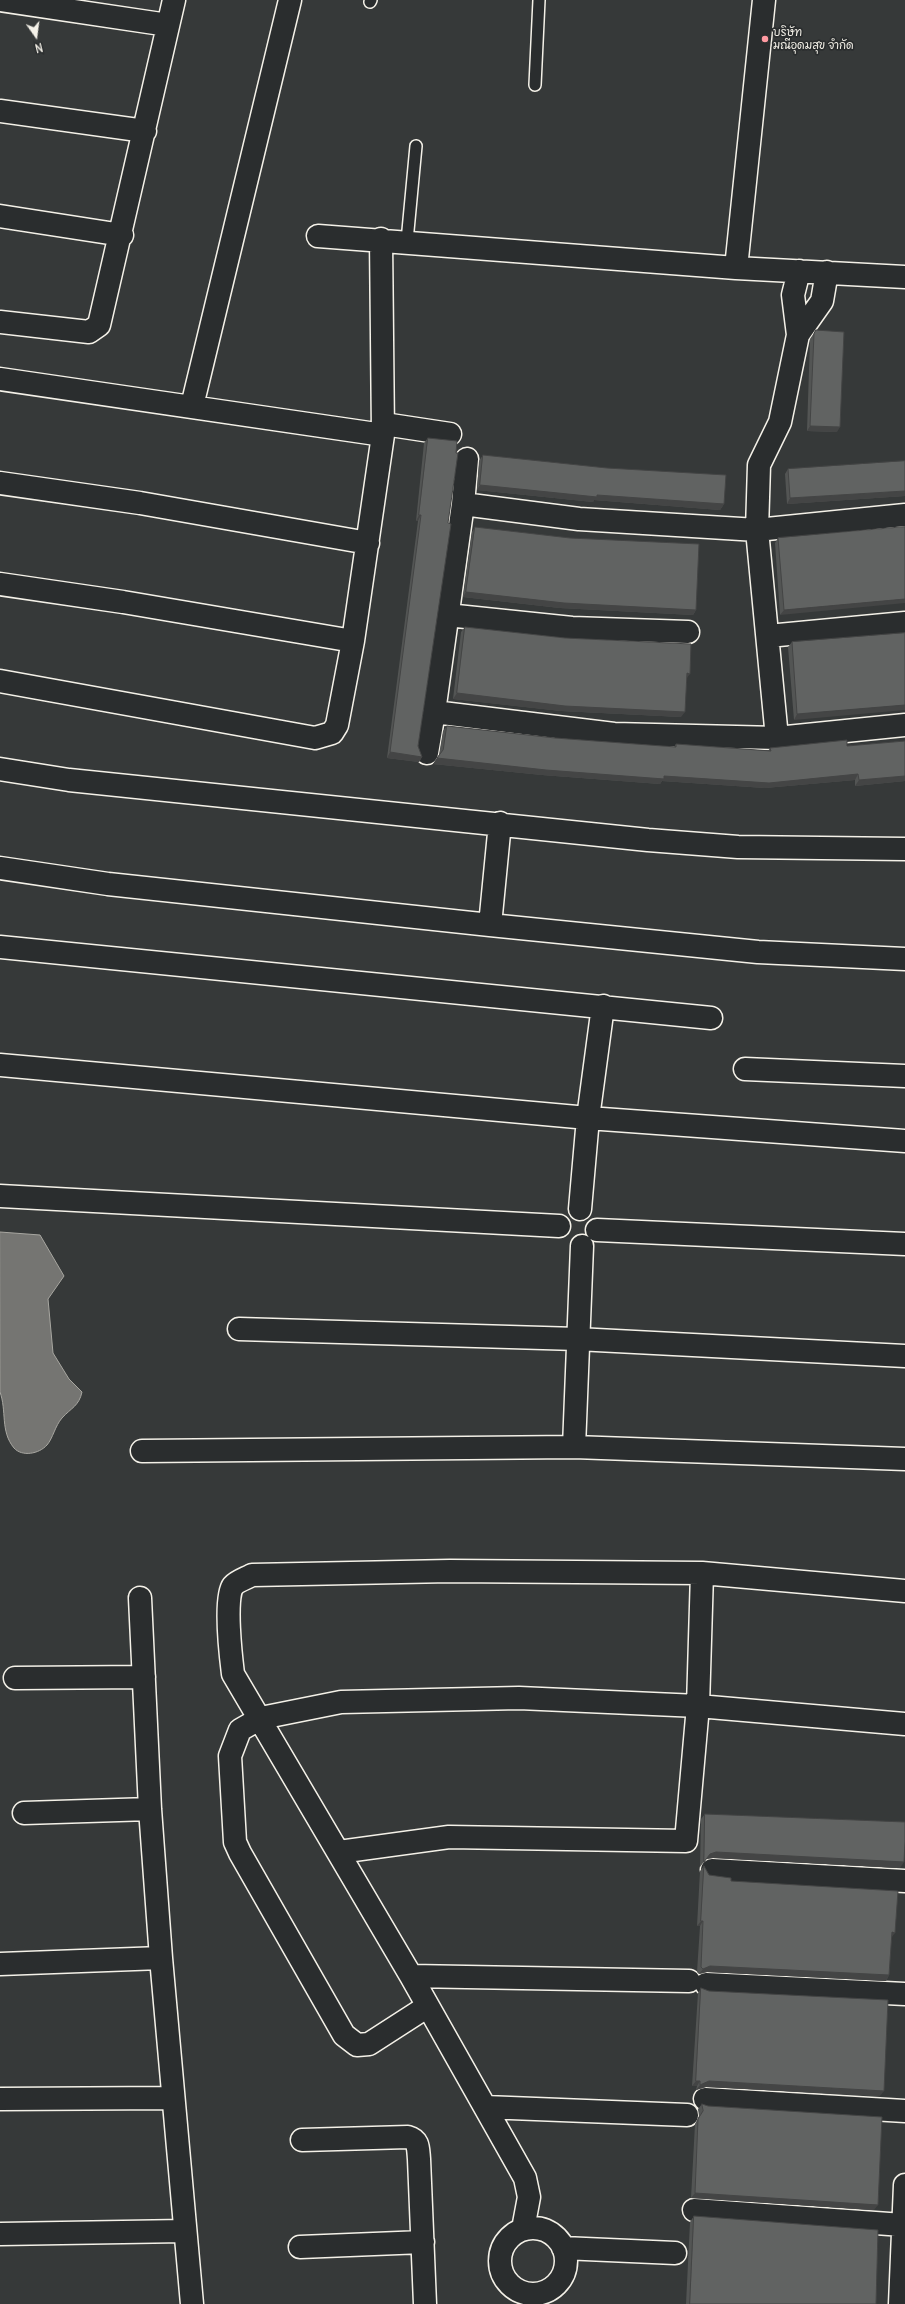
<!DOCTYPE html>
<html>
<head>
<meta charset="utf-8">
<style>
  body { margin:0 }
  #map { position:relative; width:905px; height:2304px; overflow:hidden; background:#363939; font-family:Delius,sans-serif }
  canvas { display:block }
  .north { position:absolute; left:16px; top:16px; width:40px; height:40px; -webkit-text-stroke:3px #2a2d2e; paint-order:stroke; rotate:166deg; font-size:11px; font-weight:700; line-height:16px; text-align:center; color:#f4f1e8 }
  .north::after { content:''; display:block; margin:auto; width:14px; height:18px; background:#f4f1e8; clip-path:polygon(50% 0,100% 100%,50% 72%,0 100%) }
</style>
</head>
<body>
<div id="map">
<canvas width="905" height="2304"></canvas>
<div class="north">N</div>
</div>
<script>
const context = document.querySelector('canvas').getContext('2d');
context.lineJoin = 'round';
function paint(path, color) { context.fillStyle = color; context.fill(path, 'evenodd'); }
function trace(path, color, width, dash) { context.strokeStyle = color; context.lineWidth = width; context.lineCap = dash ? 'butt' : 'round'; context.setLineDash(dash || []); context.stroke(path); }
function label(font, color, halo, rows, align = 'center') {
  context.font = font + ' Delius,"Playpen Sans Thai",sans-serif'; context.lineWidth = 3.5; context.setLineDash([]); context.textBaseline = 'middle'; context.strokeStyle = halo; context.fillStyle = color; for (const [text, x, y, turn = 0] of rows) {
    context.save(); context.translate(x, y); context.rotate((+turn || 0) * Math.PI / 180); context.textAlign = isNaN(turn) ? turn : align; if (halo) context.strokeText(text, 0, 0); context.fillText(text, 0, 0); context.restore();
  }
}
const water = new Path2D(`
  M0,1232l40,3 24,41 -16,23 5,54 16,26 13,13c-3,14 -11,16 -20,26 -7,8 -9,20 -15,27 -8,9 -25,12 -33,3 -14,-17 -7,-37 -14,-56z`);
const lane = new Path2D(`
  M370,2l1,-2
  M535,85l4,-85
  M407,241l9,-95`);
const street = new Path2D(`
  M0,0l168,25
  M0,111l145,20
  M0,216l122,19
  M318,236l418,32 169,9
  M736,268l28,-268
  M799,271l-6,24 5,40 24,-34 5,-29
  M0,322l89,10 10,-7 75,-325
  M798,335l-18,87 -21,43 -2,65 20,208 -163,-4 -180,-22 29,-208 116,15 178,11 148,-15
  M0,379l383,56
  M192,406l98,-406
  M384,424l66,10
  M0,483l140,20 228,40
  M463,504l4,-45
  M0,584l123,18 230,39
  M447,615l125,13 116,4
  M768,636l137,-13
  M0,681l315,57 17,-5 5,-8 16,-84 30,-206 -2,-196
  M777,738l128,-13
  M427,753l7,-41
  M0,769l69,11 579,60 90,7 167,2
  M0,868l108,16 382,41 268,27 147,7
  M490,925l10,-102
  M0,947l711,71
  M0,1065l588,53 317,23
  M745,1069l160,7
  M0,1196l559,30
  M580,1209l8,-91 15,-112
  M597,1230l308,14
  M239,1329l338,10 328,17
  M574,1447l8,-201
  M142,1451l432,-4 331,12
  M140,1598l10,211 11,149 31,346
  M15,1678l129,-1
  M24,1813l126,-4
  M339,1852l110,-15 237,4 12,-135 4,-133
  M712,1870l193,11
  M0,1964l161,-6
  M411,1976l278,5
  M706,1984l199,10
  M428,2006l-59,38 -12,1 -13,-10 -104,-182 -5,-11 -5,-86 10,-26 21,-12 80,-16 178,-4 179,8 207,18
  M0,2099l173,-1
  M705,2099l200,12
  M485,2107l202,8
  M302,2140l106,-3c11,3 10,11 11,22l6,145
  M694,2210l209,15
  M500 2261a33 33 0 1 1 66 0a33 33 0 1 1-66 0Z
  M523,2229l6,-32 -4,-19 -114,-202 -178,-302c-2,-16 -9,-77 0,-88 4,-5 14,-8 19,-11l198,-4 252,2 203,18
  M0,2234l184,-3
  M300,2247l123,-5
  M563,2248l112,5
  M900,2304l5,-119`);
const wall = new Path2D(`
  M816,330l21,102 -30,-1 3,-92z
  M428,438l20,85 -30,223 4,11 -3,5 -32,-4 31,-237h-2l8,-78z
  M483,455l241,49 -4,6 -126,-10 -1,2 -116,-12 2,-29z
  M905,461v35l-118,8 -2,-30 3,-5z
  M475,527l221,83 -3,5 -133,-7 -97,-11 9,-65z
  M905,527l-125,88 -5,-72 3,-5z
  M465,627l222,51 -6,39 -120,-6 -108,-12 8,-67z
  M905,633l-111,87 -6,-73 4,-5z
  M447,726l108,12 119,9 2,-3 92,7 2,-3 77,-2 58,-5v40l-50,5v-6l-90,8 -103,-7 -2,3 -118,-9 -109,-11 6,-9 4,-24z
  M705,1814l195,54 -187,-10 -7,1 -6,8 1,-48z
  M704,1866l5,9 22,6 160,57 -2,37 -3,6 -179,-9 -8,2 -2,-2 3,-46h-3l3,-55z
  M701,1988l179,108 -174,-9 -10,3 1,-4h-5l6,-93z
  M702,2104l172,106 -183,-12 4,-74 4,-8 -1,-7z
  M694,2216l182,88h-190l4,-82z`);
const shadedWall = new Path2D(`
  M810,426l30,1 -3,5 -30,-1z
  M480,485l117,10 127,9 -4,6 -126,-10 -1,2 -116,-12z
  M905,491v5l-118,8 3,-6z
  M419,515h2l-3,6h-2z
  M466,592l230,18 -3,5 -133,-7 -97,-11z
  M905,599v4l-125,12 4,-5z
  M687,673l3,1 -4,5z
  M457,693l228,19 -4,5 -120,-6 -108,-12z
  M905,705v5l-111,10 3,-6z
  M390,752l32,5 -3,5 -32,-4z
  M437,758l227,18 194,-2 -3,6 -90,8 -103,-7 -2,3 -118,-9 -109,-11z
  M905,776v5l-50,5 4,-6z
  M716,1852l188,10 -4,6 -187,-10 -7,1 4,-5z
  M701,1921h2l-3,5h-3z
  M892,1932l3,1 -4,5z
  M710,1966l179,9 -3,6 -179,-9 -8,2 4,-5z
  M696,2081h4l-3,5h-5z
  M709,2081l175,10 -4,5 -174,-9 -10,3 4,-5z
  M695,2193l183,12 -4,5 -183,-12z`);
const building = new Path2D(`
  M816,330l28,2 -4,95 -30,-1 4,-92z
  M428,438l29,3 -1,12h2l-10,70 3,1 -33,222 4,11 -32,-5 31,-237h-2z
  M483,455l124,13 119,7 -2,29 -127,-9v2l-117,-12z
  M905,461v30l-115,7 -2,-29z
  M475,527l95,11 129,6 -3,66 -132,-7 -98,-11z
  M905,527v72l-121,11 -6,-72z
  M465,627l100,11 126,6 -1,30 -3,-1 -2,39 -120,-6 -108,-13z
  M905,633v72l-108,9 -5,-72z
  M447,726l108,12 121,9v-3l95,7 -1,-3 77,-8v6l58,-5v35l-46,4 -1,-6 -89,9 -105,-7v3l-118,-9 -109,-12 6,-8z
  M705,1814l200,8v20l-1,20 -188,-10 -6,2 -6,8z
  M704,1866l5,9 22,3v3l167,10 -3,42 -3,-1 -3,43 -179,-9 -7,3 -2,-2 2,-46h-2z
  M701,1988l8,3 179,9 -4,91 -175,-10 -9,4v-4h-4z
  M702,2104l6,2 174,11 -4,88 -183,-12 3,-74 5,-8z
  M694,2216l184,14 -2,74h-186z`);
const markers = [
  [765,39,4,"#ff9aa2"]
];
const poiNames = [
  ["บริษัท",773,33],
  ["มณีอุดมสุข จำกัด",773,46]
];
paint(water, '#757572');
trace(water, '#a8a7a1', 1);
trace(lane, '#f4f1e8', 14);
trace(street, '#f4f1e8', 25);
trace(lane, '#2a2d2e', 11);
trace(street, '#2a2d2e', 22);
paint(wall, '#535554');
paint(shadedWall, '#444545');
paint(building, '#616362');
trace(building, '#444545', 1);
for (const [x, y, r, color] of markers) { const dot = new Path2D(); dot.arc(x, y, r, 0, 2 * Math.PI); context.fillStyle = color; context.fill(dot); trace(dot, '#2a2d2e', 1.5); }
label('11px', '#f4f1e8', '#2a2d2e', poiNames, 'left');
</script>
</body>
</html>
